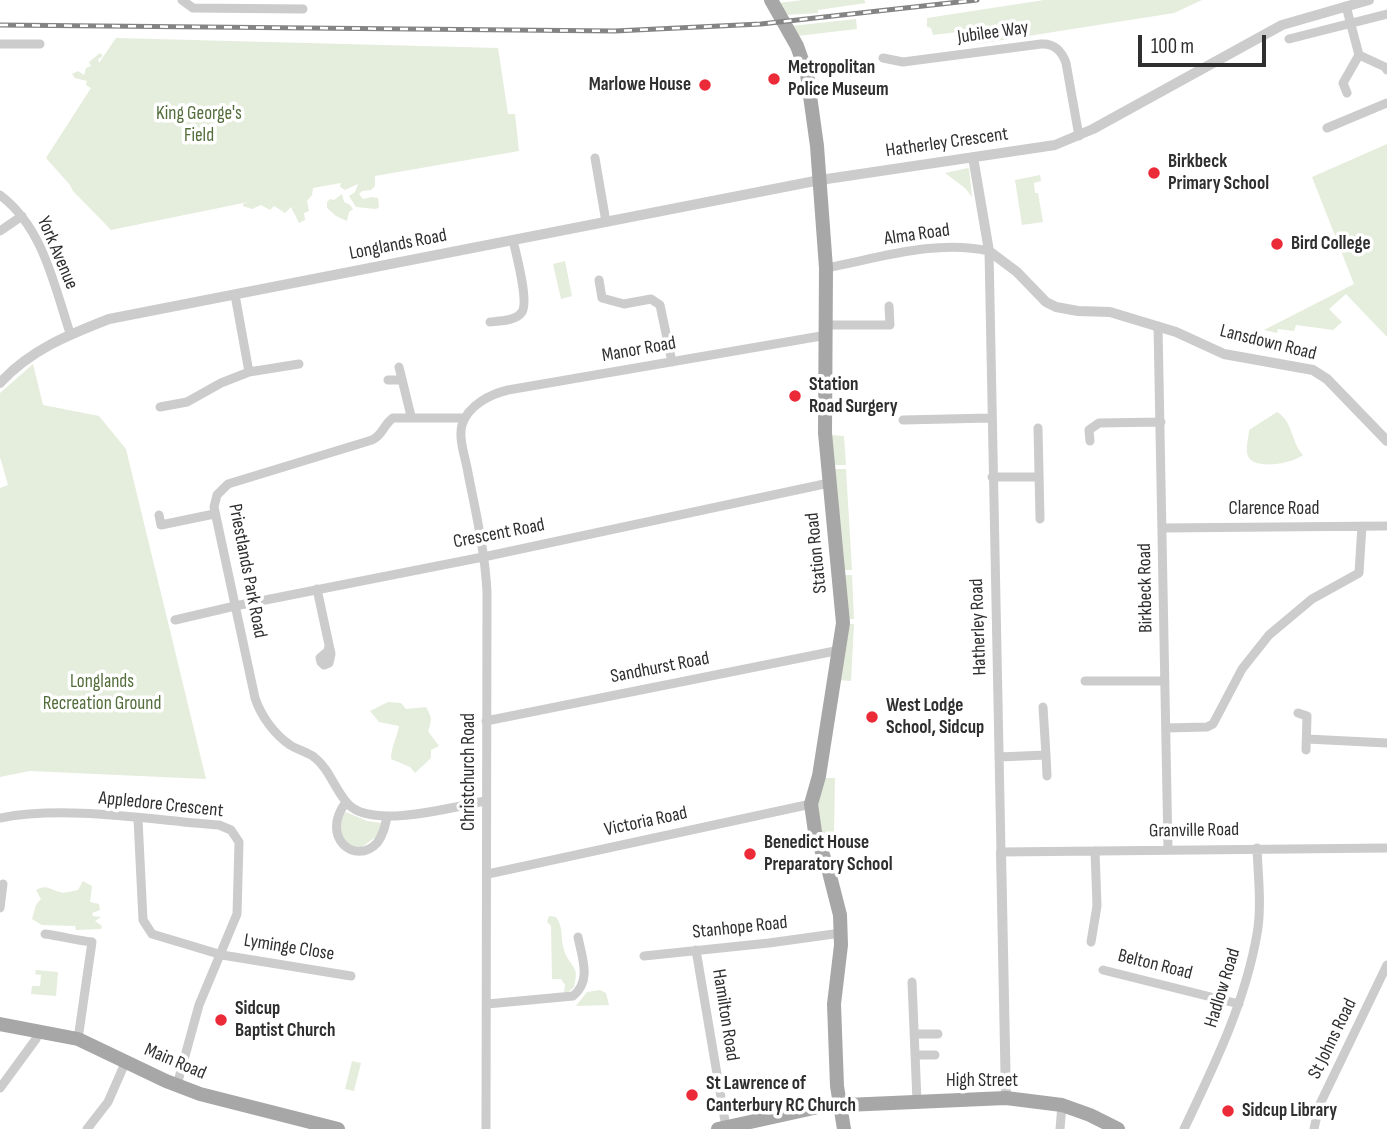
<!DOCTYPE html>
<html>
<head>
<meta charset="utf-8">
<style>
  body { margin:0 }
  #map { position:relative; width:1387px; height:1129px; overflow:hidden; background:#fff; font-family:"Sofia Sans Condensed",sans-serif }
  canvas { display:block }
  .scale { position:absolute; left:1138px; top:35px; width:128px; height:32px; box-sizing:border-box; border:4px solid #2f2f2f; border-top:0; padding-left:9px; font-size:21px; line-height:24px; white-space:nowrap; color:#2f2f2f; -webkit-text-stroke:5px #fff; paint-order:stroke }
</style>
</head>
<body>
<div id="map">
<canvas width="1387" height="1129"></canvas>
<div class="scale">100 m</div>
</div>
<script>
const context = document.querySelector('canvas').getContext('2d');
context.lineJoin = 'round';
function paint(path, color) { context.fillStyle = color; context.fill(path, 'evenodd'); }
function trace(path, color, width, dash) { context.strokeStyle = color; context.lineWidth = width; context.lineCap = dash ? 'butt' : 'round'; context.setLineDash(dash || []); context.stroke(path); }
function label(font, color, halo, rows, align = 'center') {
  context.font = font + ' "Sofia Sans Condensed",sans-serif'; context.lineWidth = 7; context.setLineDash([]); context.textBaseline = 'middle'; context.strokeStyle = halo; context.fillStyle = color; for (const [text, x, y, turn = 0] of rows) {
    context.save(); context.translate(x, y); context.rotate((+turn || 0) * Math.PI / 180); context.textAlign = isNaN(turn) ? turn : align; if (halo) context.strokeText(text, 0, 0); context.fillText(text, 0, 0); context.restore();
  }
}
const green = new Path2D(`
  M803,0h61l2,3 -48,7v3l-33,2 -7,-12z
  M1044,0h158l-28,13 -197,31 -4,-14 -40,5 -2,-7 -4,-1v-9z
  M856,19l1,10 -60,7 -6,-10z
  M116,38l382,10 10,66h7l4,37 -144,25v10l-4,4 -9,1 -3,3 4,5 9,-2 6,1 1,9 -3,2 -20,-2 -7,-11 6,-4 3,-8 -13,6 -5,-3 1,-4 -28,5 -1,7 -5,6 2,10 -5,2 1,7 -6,3 -8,-16 -6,6 -11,-7 -4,4 -9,-5 -9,4 -9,-3v-2l5,-2 -137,28 -38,-39 -3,-6 -24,-27 45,-70 -5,-3 1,-4 -12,-3 -3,-4 6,-3 6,4 2,-7 5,-2 -2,-4 11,-9 3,3 -5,3 1,4z
  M1387,144v193l-41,-43 -17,15 13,13 -9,8 -37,-5 -2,6 -16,-2 -1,4 -13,-3 90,-46 -42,-107z
  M968,168l1,1 3,28 -7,-9 -20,-15z
  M1040,175l1,6 -7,2 1,10h3l5,29 -21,3 -7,-45z
  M342,194l2,8 6,3 3,4 -4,3 -2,9 -11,-5 -9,-8v-6l3,-3 4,1z
  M565,261l7,35 -11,3 -8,-35z
  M33,364l10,41 56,11 27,33 80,330 -176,-8 -30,6v-289l8,-3 -8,-28v-64z
  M1277,412c16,9 14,31 26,43 -10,8 -45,15 -54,3 -5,-7 0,-20 0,-28z
  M830,435l14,1 2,29h-14z
  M833,469h13l6,101h-9z
  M844,575h8l2,44h-6z
  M848,624h6l-3,57 -13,-1z
  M388,702l13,1 5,6 20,-2c6,10 6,13 2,24l11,15 -8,4v8l-16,15 -5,-6 -19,-8c0,-12 6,-21 8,-33l-20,-4 -9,-11z
  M822,778h13l-1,57 -13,-1 -4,-35z
  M346,812l21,9 14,2 -4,13 -15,11 -12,-1 -10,-13 2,-17z
  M83,881l9,5 -2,16 9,2 1,6 -8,3 1,3 8,1 -6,4 7,5 -1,3 -25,1 -1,-4 -33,-1 -10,-6 4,-14 5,-6 -5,-9c10,-6 13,-1 24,2 4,2 13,-1 18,-2z
  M549,916l7,1c8,11 4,21 8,33 2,8 8,13 11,20 2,5 0,12 -1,17l-7,6 -3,-1 1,-7 -4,-6h-9l-1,-53 -4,-4z
  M36,970l22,2 -2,24 -25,-2 1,-8h8l1,-11 -6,-1z
  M600,990l6,3 3,12 -33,1 11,-14z
  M352,1061l9,2 -7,28 -9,-2z`);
const minor = new Path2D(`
  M182,0l11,8 110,1
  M1346,6l13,49 26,12 2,3
  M1289,39l98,-25
  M0,44h40
  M883,58l20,4 138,-18c13,-1 21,7 25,19l13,73
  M1347,93l-4,-10 16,-28
  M1327,128l60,-25
  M595,158l11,64
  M0,195c43,32 54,90 70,138
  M0,231l22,-15
  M826,268c53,-10 110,-29 163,-17l12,601 386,-4
  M599,280l3,18 22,6 27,-5 9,6 12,57
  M490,322c10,-1 26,-1 32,-10 7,-11 -6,-58 -9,-72
  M827,325h63l-1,-19
  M1158,326l10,523
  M399,367l12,49
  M249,372l50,-8
  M388,380h13
  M160,407l27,-5 34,-19 28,-11 -14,-77
  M465,418h-72c-10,7 -10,17 -21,22l-144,44 -11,11 -3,12 41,191c6,18 19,36 35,47 8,5 17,7 24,12 16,12 21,34 35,48 25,24 104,2 136,-4
  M903,420l88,-2
  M1038,428l2,91
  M1090,441l-1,-11 10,-7 62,-1
  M992,477h47
  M159,515l2,10 53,-11
  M1162,528l225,-2
  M317,589l14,65 -2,9 -5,2 -3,-3 -1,-4 8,-7 1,-5
  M175,620l60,-14 253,-50 341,-73
  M1085,681h80
  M1298,713l9,3 -1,34
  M486,721l354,-71
  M1166,728l41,-1 6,-3 29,-55 27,-34 43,-36 47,-26 3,-47
  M1307,739l80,4
  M1046,755l1,21
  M999,757l47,-2 -3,-48
  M346,802c-27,36 10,64 31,41 6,-7 8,-17 10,-26
  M0,818c67,-13 151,2 219,7l12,5 8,12 -2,72 -38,91 -22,80
  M138,819l5,101 9,14 70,21 129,21
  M488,874l323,-70
  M0,908l3,-24
  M45,934c16,2 30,6 47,8l-14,97
  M1091,942l6,-36 -2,-55
  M696,950l30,177
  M644,956l125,-13 72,-10
  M1103,970l136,34
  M912,982l5,119
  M487,1004l86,-8c19,-15 9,-38 5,-59
  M914,1034h24
  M915,1055h20
  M0,1088l36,-49 3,-9
  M87,1129l21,-27 18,-41
  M486,1129l1,-537c-2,-40 -11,-79 -19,-119 -2,-14 -10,-34 -6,-48 6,-20 29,-31 46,-35l319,-55
  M1060,1129l2,-24
  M1184,1129c30,-63 61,-126 73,-195 5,-28 1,-59 0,-86
  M1314,1129l5,-23 68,-141`);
const tertiary = new Path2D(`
  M973,157l16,94 28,21 29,30 10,5 22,4 32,1 66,20 48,22 89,16 14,9 60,62
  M0,383c30,-33 68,-48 109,-64l711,-139 235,-35 38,-16 189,-104 87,-25
  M1001,852l5,246`);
const primary = new Path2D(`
  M771,0l26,46 10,28 10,72 9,122 -1,165 18,190 -24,153 -8,28 4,28 14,40 11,43 1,30 -7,59 3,82 7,43
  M0,1024l78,15 88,42 34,13 138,35
  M718,1129l105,-23 183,-8 56,7 28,10 28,14`);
const rail = new Path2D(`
  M0,25l615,6 146,-7 216,-24`);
const markers = [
  [774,79,7,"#ec2b39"],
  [705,85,7,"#ec2b39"],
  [1154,173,7,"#ec2b39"],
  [1277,244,7,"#ec2b39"],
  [795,396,7,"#ec2b39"],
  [872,717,7,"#ec2b39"],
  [750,854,7,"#ec2b39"],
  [221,1020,7,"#ec2b39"],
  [692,1095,7,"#ec2b39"],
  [1228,1111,7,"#ec2b39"]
];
const streetNames = [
  ["Jubilee Way",993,33,-8],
  ["Hatherley Crescent",947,143,-8],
  ["Alma Road",917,235,-8],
  ["Longlands Road",398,245,-11],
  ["York Avenue",57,253,67],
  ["Lansdown Road",1268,343,14],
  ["Manor Road",639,350,-10],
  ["Clarence Road",1274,509],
  ["Crescent Road",499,534,-11],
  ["Station Road",817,553,-96],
  ["Priestlands Park Road",247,571,79],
  ["Birkbeck Road",1146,588,-91],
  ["Hatherley Road",979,627,-92],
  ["Sandhurst Road",660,668,-11],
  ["Christchurch Road",469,772,-90],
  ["Appledore Crescent",161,805,6],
  ["Victoria Road",646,822,-12],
  ["Granville Road",1194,831,-1],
  ["Stanhope Road",740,928,-6],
  ["Lyminge Close",289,948,9],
  ["Belton Road",1155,965,14],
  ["Hadlow Road",1223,988,-73],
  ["Hamilton Road",725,1015,81],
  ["St Johns Road",1333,1039,-64],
  ["Main Road",175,1062,23],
  ["High Street",982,1081]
];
const poiNames = [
  ["Metropolitan",788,68],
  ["Police Museum",788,90],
  ["Marlowe House",691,85,"right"],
  ["Birkbeck",1168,162],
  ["Primary School",1168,184],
  ["Bird College",1291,244],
  ["Station",809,385],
  ["Road Surgery",809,407],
  ["West Lodge",886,706],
  ["School, Sidcup",886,728],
  ["Benedict House",764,843],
  ["Preparatory School",764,865],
  ["Sidcup",235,1009],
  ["Baptist Church",235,1031],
  ["St Lawrence of",706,1084],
  ["Canterbury RC Church",706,1106],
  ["Sidcup Library",1242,1111]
];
const parkNames = [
  ["King George's",199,114],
  ["Field",199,136],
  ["Longlands",102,682],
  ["Recreation Ground",102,704]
];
paint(green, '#e5eddc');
trace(minor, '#ccc', 9);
trace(tertiary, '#ccc', 10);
trace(primary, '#a7a7a7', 14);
trace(rail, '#848484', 5);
trace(rail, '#fff', 2.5, [8]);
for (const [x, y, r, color] of markers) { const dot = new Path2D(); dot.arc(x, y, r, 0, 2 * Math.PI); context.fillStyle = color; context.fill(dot); trace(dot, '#fff', 2.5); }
label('19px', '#2f2f2f', '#fff', streetNames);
label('bold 19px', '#2f2f2f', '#fff', poiNames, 'left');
label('19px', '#526d3a', '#fff', parkNames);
</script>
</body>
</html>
